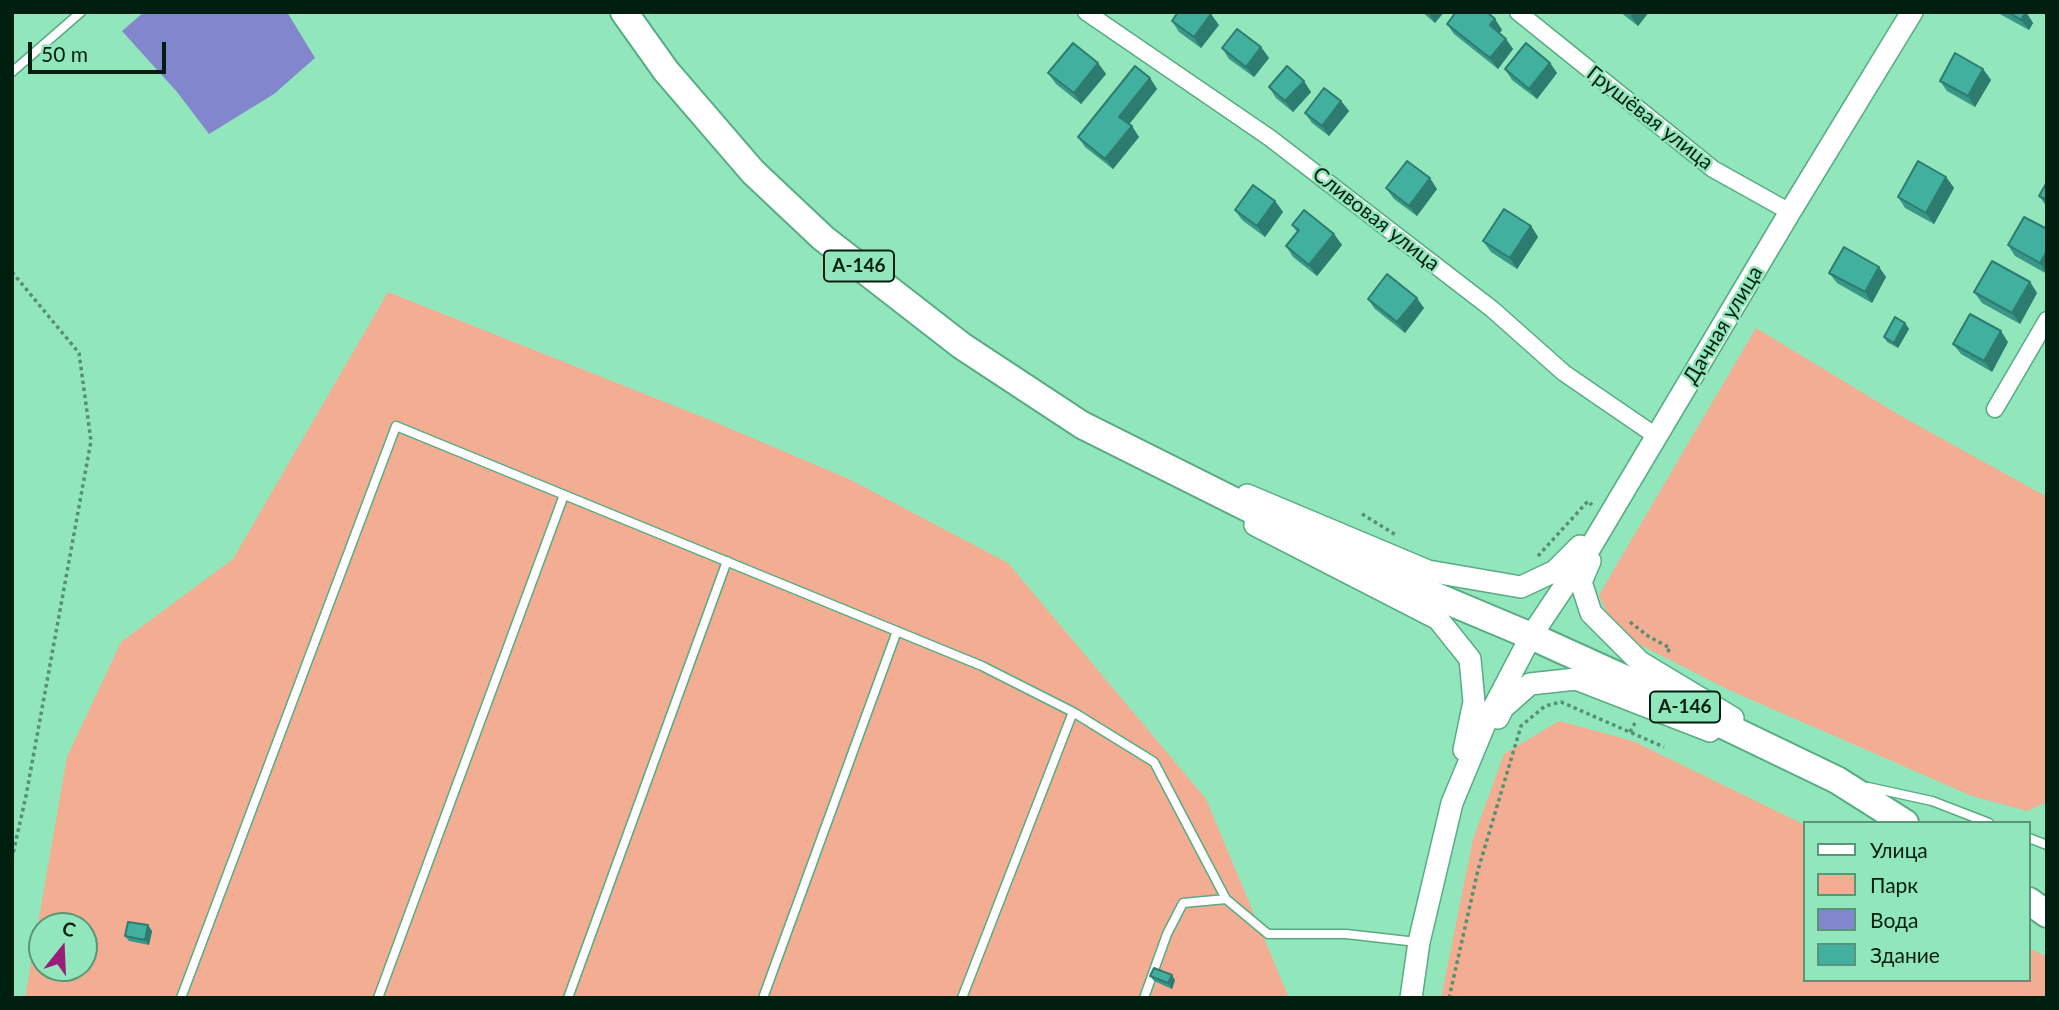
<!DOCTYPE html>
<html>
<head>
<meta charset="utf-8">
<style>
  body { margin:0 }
  #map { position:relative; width:2059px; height:1010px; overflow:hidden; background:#92e6bb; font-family:Lato,sans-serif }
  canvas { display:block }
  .frame { position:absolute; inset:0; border:14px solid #001f10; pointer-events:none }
  .legend { position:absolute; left:1803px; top:821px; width:228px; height:161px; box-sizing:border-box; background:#92e6bb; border:2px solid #589677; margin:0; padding:9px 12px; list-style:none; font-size:21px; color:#001f10 }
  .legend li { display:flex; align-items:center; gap:14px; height:35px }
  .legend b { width:35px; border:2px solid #589677 }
  .north { position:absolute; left:28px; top:912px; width:70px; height:70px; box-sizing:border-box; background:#92e6bb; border:2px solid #589677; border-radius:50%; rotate:18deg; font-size:19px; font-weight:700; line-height:28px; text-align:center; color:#001f10 }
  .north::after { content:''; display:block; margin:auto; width:24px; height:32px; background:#981f79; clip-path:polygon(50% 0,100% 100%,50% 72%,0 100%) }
  .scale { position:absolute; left:28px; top:42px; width:138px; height:32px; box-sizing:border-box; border:4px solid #001f10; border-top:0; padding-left:9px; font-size:21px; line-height:24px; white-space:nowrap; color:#001f10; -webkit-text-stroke:5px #92e6bb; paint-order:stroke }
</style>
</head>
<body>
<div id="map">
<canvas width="2059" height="1010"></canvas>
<div class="frame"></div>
<ul class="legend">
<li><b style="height:9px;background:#fff"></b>Улица</li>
<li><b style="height:19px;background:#f3ad93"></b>Парк</li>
<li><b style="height:19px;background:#8286cd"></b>Вода</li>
<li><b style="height:19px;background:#42b09e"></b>Здание</li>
</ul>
<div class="north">С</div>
<div class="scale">50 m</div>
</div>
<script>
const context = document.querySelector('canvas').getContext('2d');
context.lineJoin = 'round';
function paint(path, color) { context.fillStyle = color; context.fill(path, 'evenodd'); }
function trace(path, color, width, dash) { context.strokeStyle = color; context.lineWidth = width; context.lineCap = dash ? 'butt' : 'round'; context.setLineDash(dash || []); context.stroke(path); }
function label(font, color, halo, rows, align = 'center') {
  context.font = font + ' Lato,sans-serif'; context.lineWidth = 5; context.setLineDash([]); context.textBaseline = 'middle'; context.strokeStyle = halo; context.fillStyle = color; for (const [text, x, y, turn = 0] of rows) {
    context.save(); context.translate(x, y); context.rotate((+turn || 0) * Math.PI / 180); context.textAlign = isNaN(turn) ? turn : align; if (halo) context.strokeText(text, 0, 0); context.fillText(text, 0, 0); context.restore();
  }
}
const green = new Path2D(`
  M388,292l317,126 144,61 159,84 198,236 83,199h-1264l42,-241 54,-115 112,-83zM42,926h42v42h-42z
  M1756,328l145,88 146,81v305l-20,9 -55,-15 -243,-106 -114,-58 -16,-37z
  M1559,721l74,20 172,84v155h224v-32l18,9v41h-606l32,-159 31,-85z`);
const water = new Path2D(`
  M144,12h143l28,46 -41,36 -65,40 -32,-42 -55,-61z`);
const path = new Path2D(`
  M12,272l67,81 12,88 -65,355 -14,62
  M1362,514l34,21
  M1538,556l50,-55 4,4
  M1630,622l18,14 22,12 -4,7
  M1630,732l5,-9
  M1449,998l29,-128 43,-144 24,-20 16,-4 103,45`);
const service = new Path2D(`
  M12,72l69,-60
  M1868,787l64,14 57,22
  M2029,838l18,7
  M181,998l215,-572 586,240 91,46 81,50 72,137 42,35h78l71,8
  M378,998l186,-503
  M568,998l159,-437
  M763,998l134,-367
  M962,998l111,-286
  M1144,998l23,-64 16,-31 43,-4`);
const minor = new Path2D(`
  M1086,12l184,126 222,171 72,64 92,63
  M1518,12l195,157 77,43
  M1995,409l52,-89`);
const secondary = new Path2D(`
  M1247,495l181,76 93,16 34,-16 25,-25
  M1255,525l183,94 32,40 4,43 -10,48
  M1590,561l-9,21 10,31 49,49 93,56
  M1498,718l5,-10 27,-24 46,-5 134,52
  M1411,998l8,-56 33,-139 32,-77 47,-90 59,-88 200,-336 122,-200`);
const trunk = new Path2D(`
  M624,12l42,59 87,101 70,66 139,108 120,79 280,140 169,71 119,54 187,90 68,43
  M2029,901l18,13`);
const wall = new Path2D(`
  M1422,12h22l-9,11z
  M1620,12h29l-11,14z
  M1996,12h30l7,11 -4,7z
  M1495,19l7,11 -3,3 7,6 7,10 -15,20 -44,-35 -7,-10z
  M1172,21l47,4 -18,23 -22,-16z
  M1261,47l8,11 -15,19 -25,-18 -7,-11z
  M1098,63l8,11 -25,30 -25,-20 -8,-11z
  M1550,63l7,10 -20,26 -25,-19 -7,-11z
  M1983,69l8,11 -16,27 -28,-16 -7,-10z
  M1150,78l7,11 -28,35 10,13 -26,32 -28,-22 -7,-10z
  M1269,87l42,5 -18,20 -17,-14z
  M1341,101l8,10 -20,25 -17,-13 -7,-10z
  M1946,177l8,11 -20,36 -29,-16 -7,-11z
  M2047,182v25l-8,-11z
  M1386,188l51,1 -20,27 -23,-17z
  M1275,201l8,11 -18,25 -23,-17 -7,-10z
  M1292,225l42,9 8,11 -25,31 -24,-19 -7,-11 11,-14z
  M1531,226l7,11 -21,32 -26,-17 -8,-11z
  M2047,229v45l-32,-18 -7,-11z
  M1879,267l7,10 -14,26 -35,-20 -8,-10z
  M2030,282l7,11 -17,31 -38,-21 -8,-11z
  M1368,299l56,9 -19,25 -30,-24z
  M1905,323l4,6 -11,19 -11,-6 -3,-5z
  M2008,342l-16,30 -31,-18 -8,-10z
  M152,931l-3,14 -20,-4 -4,-5z
  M1150,976l25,4 -3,9 -18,-8z`);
const shadedWall = new Path2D(`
  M1428,12h16l-9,11z
  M1633,12h16l-11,14 -7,-10z
  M2026,12l7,11 -4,7 -8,-10z
  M1211,14l8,11 -18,23 -7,-11z
  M1495,19l7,11 -5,6 -7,-11z
  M1506,39l7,10 -15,20 -8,-11z
  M1261,47l8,11 -15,19 -8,-10z
  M1098,63l8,11 -25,30 -7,-11z
  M1550,63l7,10 -20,26 -8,-10z
  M1983,69l8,11 -16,27 -7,-11z
  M1150,78l7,11 -30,38 -8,-10z
  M1304,81l7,11 -18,20 -8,-11z
  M1341,101l8,10 -20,25 -7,-10z
  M1132,126l7,11 -26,32 -8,-10z
  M1946,177l8,11 -20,36 -8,-11z
  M1430,178l7,11 -20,27 -8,-10z
  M1275,201l8,11 -18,25 -8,-11z
  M1531,226l7,11 -21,32 -7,-11z
  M1334,234l8,11 -25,31 -8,-11z
  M2047,251v22l-7,-10z
  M1879,267l7,10 -14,26 -7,-11z
  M2030,282l7,11 -17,31 -8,-11z
  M1417,298l7,10 -19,25 -8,-11z
  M1905,323l4,6 -11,19 -4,-5z
  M2001,331l7,11 -16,30 -8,-11z
  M148,925l4,6 -3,14 -4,-5z
  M1172,975l3,5 -3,9 -4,-6z`);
const building = new Path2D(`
  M1178,12h31l2,2 -17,23 -22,-16z
  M1456,12h31l8,7 -5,6 16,14 -16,19 -43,-34z
  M2008,12h18l-5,8z
  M1237,29l24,18 -15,20 -24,-19z
  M1073,43l25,20 -24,30 -26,-20z
  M1526,43l24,20 -21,26 -24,-20z
  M1955,53l28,16 -15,27 -28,-15z
  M1135,66l15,12 -31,39 13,9 -27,33 -27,-22z
  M1287,66l17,15 -19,20 -16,-14z
  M1324,88l17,13 -19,25 -17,-13z
  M1407,161l23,17 -21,28 -23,-18z
  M1918,161l28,16 -20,36 -28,-16z
  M2047,182v18l-8,-4z
  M1253,185l22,16 -18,25 -22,-16z
  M1504,209l27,17 -21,32 -27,-17z
  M1304,210l30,24 -25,31 -23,-19 13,-16 -7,-5z
  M2024,217l23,12v22l-7,12 -32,-18z
  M1844,247l35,20 -14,25 -36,-19z
  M1992,261l38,21 -18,31 -38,-21z
  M1387,274l30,24 -20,24 -29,-23z
  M1970,314l31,17 -17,30 -31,-17z
  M1895,317l10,6 -11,20 -10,-6z
  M128,922l20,3 -3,15 -20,-4z
  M1154,968l18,7 -4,8 -18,-7z`);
const shields = [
  [859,266,70],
  [1685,707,70]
];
const shieldNames = [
  ["А-146",859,266],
  ["А-146",1685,707]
];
const streetNames = [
  ["Грушёвая улица",1650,118,38],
  ["Сливовая улица",1376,219,38],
  ["Дачная улица",1723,325,-59]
];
paint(green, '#f3ad93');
paint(water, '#8286cd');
trace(service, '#58ac83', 11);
trace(minor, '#58ac83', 19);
trace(secondary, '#58ac83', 24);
trace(trunk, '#58ac83', 30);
trace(path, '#539172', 3.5, [3.5, 3.5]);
trace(service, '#fff', 8);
trace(minor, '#fff', 16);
trace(secondary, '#fff', 21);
trace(trunk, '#fff', 26);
paint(wall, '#399788');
paint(shadedWall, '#2e7b6f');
paint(building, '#42b09e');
trace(building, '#2e7b6f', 2);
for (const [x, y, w] of shields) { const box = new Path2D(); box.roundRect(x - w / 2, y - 15.5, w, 31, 5); context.fillStyle = '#92e6bb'; context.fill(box); trace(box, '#001f10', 2); }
label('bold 19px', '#001f10', null, shieldNames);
label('21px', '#001f10', '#92e6bb', streetNames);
</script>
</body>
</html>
